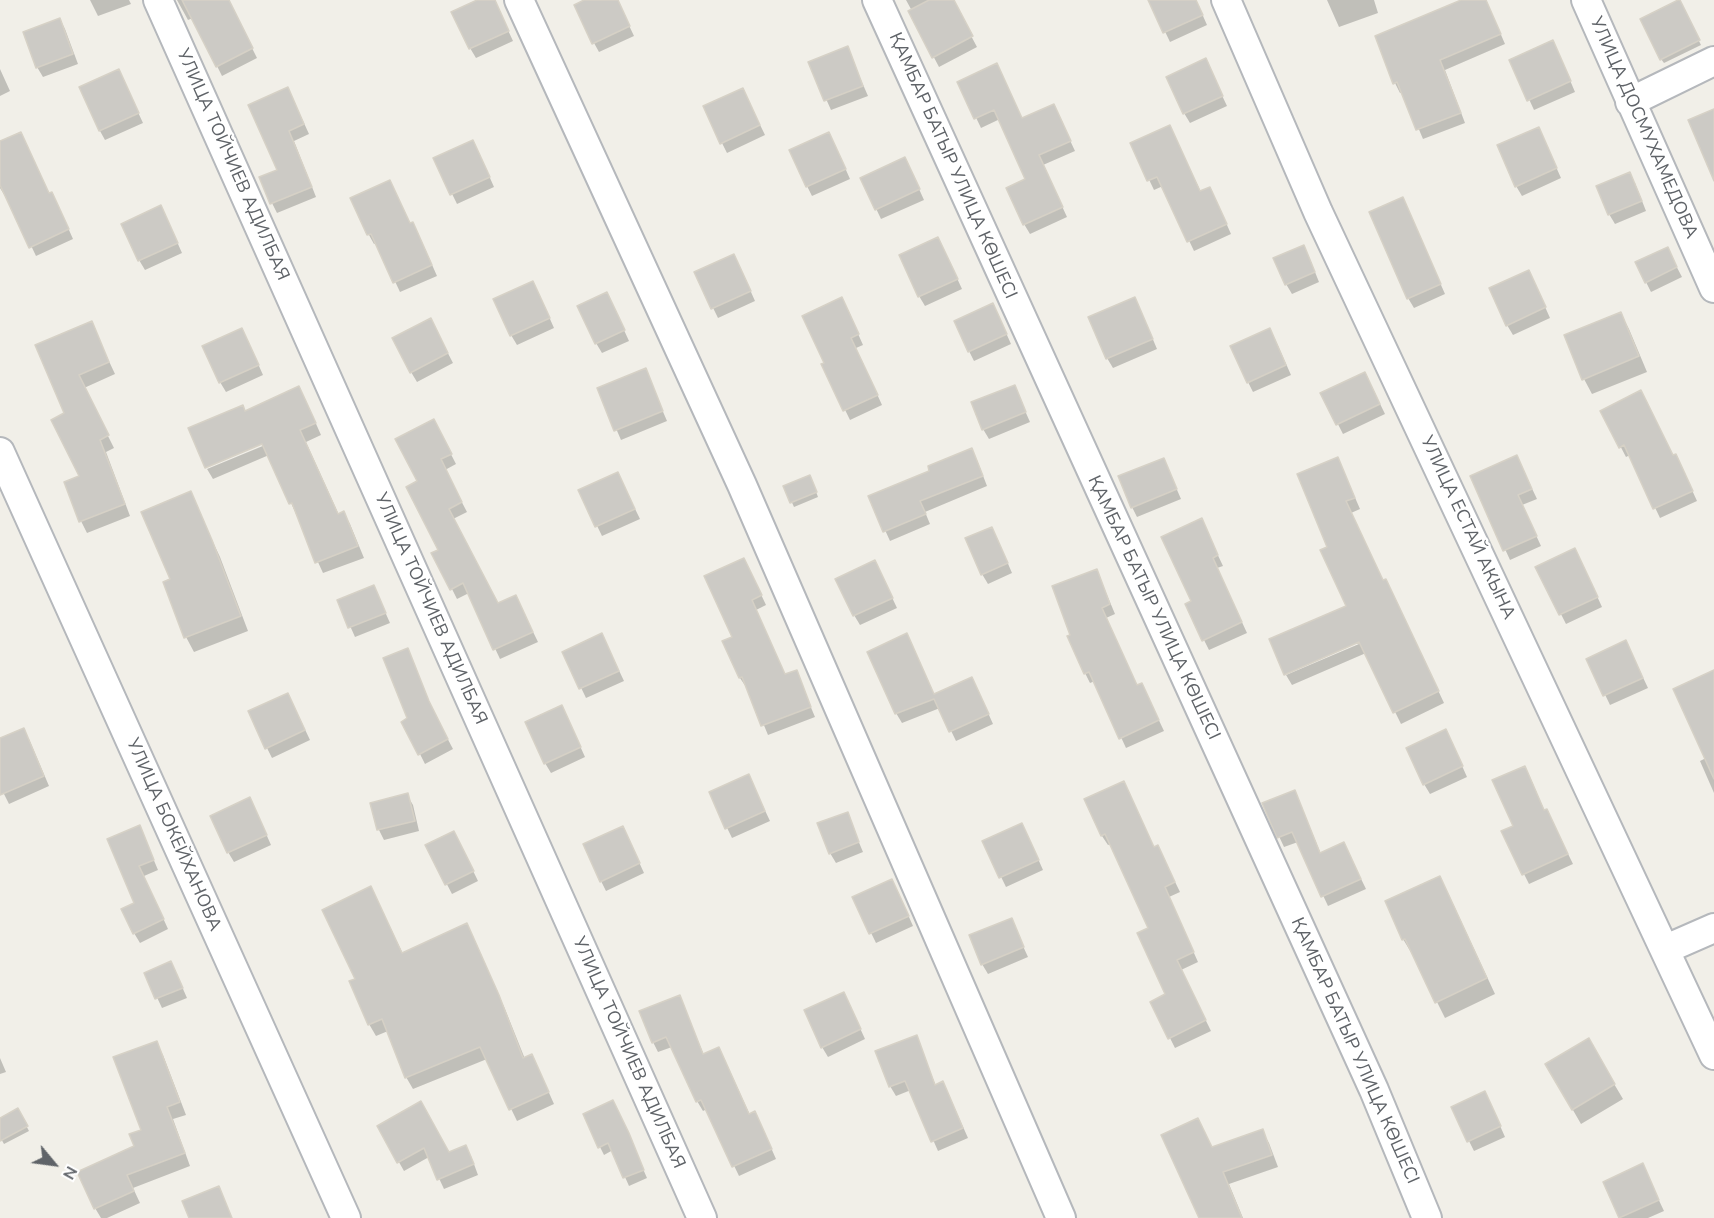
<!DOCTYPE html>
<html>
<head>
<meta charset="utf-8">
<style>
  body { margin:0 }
  #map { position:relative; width:1714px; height:1218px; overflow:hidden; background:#f1efe8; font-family:"Nunito Sans",sans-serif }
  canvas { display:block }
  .north { position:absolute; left:24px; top:1134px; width:60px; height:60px; -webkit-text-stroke:4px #fff; paint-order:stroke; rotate:119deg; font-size:16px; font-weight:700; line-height:24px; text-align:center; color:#5f6368 }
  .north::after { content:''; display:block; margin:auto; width:21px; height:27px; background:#5f6368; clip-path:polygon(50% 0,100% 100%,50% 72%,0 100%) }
</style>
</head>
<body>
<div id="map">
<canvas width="1714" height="1218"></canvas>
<div class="north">N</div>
</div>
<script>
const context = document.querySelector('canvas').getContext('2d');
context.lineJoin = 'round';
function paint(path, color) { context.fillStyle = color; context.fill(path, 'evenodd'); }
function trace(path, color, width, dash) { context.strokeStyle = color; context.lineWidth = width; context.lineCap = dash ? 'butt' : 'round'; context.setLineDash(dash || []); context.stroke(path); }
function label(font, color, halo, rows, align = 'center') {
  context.font = font + ' "Nunito Sans",sans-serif'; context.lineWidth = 4.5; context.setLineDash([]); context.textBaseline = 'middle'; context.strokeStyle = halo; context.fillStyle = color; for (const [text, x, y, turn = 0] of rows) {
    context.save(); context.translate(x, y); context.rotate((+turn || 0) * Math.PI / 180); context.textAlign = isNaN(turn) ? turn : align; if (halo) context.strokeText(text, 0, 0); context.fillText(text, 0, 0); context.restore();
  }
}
const shadow = new Path2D(`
  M90,0h39l2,4 -33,12z
  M177,0h46l20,30 14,28 -35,18 -29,-58 -5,2z
  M480,0h14l19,41 -37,17 -6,-10z
  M583,0h34l17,36 -35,16 -5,-9z
  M906,0h46l25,47 -38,20 -29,-55 2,-1z
  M1150,0h46l11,25 -37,17z
  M1327,0h47l4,13 -39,14z
  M1463,0h23l19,44 -60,26 20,53 -42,16 -20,-47 -3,1 -5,-10 -18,-47z
  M1681,5l20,40 -37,18 -3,-4z
  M60,19l5,10 13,35 -35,13 -6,-10z
  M847,48l21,48 -37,14 -21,-47z
  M1558,52l17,40 -41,18 -23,-50z
  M0,69l10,22 -10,5z
  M1210,70l17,36 -37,17 -6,-10z
  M119,71l24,52 -38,17 -5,-9z
  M959,82l63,38 32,-14 21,45 -32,14 24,52 -37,17 -6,-10 3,-45 -27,-60 -19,9z
  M743,90l22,45 -38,18 -5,-10z
  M293,99l16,35 -15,7 22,56 -39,16 -5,-10z
  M1170,127l31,65 14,6 16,36 -37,17 -31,-65 -9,4 -22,-46z
  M1539,129l22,49 -39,18 -6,-10z
  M0,143l57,60 16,36 -37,17 -29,-61 -2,1 -5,-8z
  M834,143l16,36 -38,17 -5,-10z
  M478,151l16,36 -37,17 -22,-45z
  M910,169l14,31 -43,19 -19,-40z
  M1635,183l11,28 -31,13 -6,-10z
  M1403,199l42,95 -31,14 -6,-10z
  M166,217l16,36 -37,17 -6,-10z
  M410,225l8,8 19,43 -37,16 -23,-49 -3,1 -5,-9z
  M943,248l19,41 -37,17 -6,-10z
  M1309,257l10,25 -27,12 -6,-10z
  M1672,258l10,19 -31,15 -5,-10z
  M739,265l16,36 -37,17 -22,-45z
  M1534,282l16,36 -37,17 -6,-10z
  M538,292l16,36 -37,17 -6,-10z
  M612,304l17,37 -27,12 -6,-10z
  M847,309l16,36 -7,3 26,57 -32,15 -27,-55 3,-2z
  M1140,309l17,40 -44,19 -6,-10z
  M1621,314l8,15 18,43 -55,22 -8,-15z
  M998,315l13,29 -37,17 -5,-10z
  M91,323l24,51 -31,14 30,60 -8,4 24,64 -43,17 -6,-12v-44l-15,-64z
  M436,330l17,33 -36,19 -6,-10z
  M247,339l16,36 -37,17 -6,-10z
  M1275,339l16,36 -38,17 -5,-10z
  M645,370l22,51 -46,19 -22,-51z
  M1370,383l15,31 -42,20 -21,-41z
  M1014,386l16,36 -41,17 -6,-10z
  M305,399l16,36 -15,7 33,73 5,-2 6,11 14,34 -41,15 -54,-118 -56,24 -6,-10 63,-26z
  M1602,411l71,46 8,9 16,35 -37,17 -30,-63 -4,2z
  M439,431l17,33 -11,6 22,42 -14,7 45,86 18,-8 22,45 -38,17 -31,-66 -12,6 -5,-10 -33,-107z
  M1517,457l20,42 -15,6 19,41 -31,14 -38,-83z
  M977,460l10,26 -62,26 5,12 -40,17 -20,-44z
  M1164,460l17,39 -44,18 -5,-10z
  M1343,470l17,39 -9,4 32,69 9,10 52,111 -43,21 -35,-71 -74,32 -6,-10 80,-34 -18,-34z
  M618,474l22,45 -38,17 -22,-45z
  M812,481l6,16 -24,10 -9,-20z
  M190,493l30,64 28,74 -54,21 -8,-15 -14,-58z
  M1206,530l17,36 -6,2 30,65 -38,17 -5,-10 -11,-38z
  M997,538l15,35 -24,11 -6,-10z
  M1580,559l22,48 -36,17 -29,-57z
  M749,569l17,36 -10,5 29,66 11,-4 19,45 -47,18 -20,-48h-2l-6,-9 -16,-36 10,-5z
  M1097,571l18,43 -9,4 31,69 10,8 17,36 -38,17 -31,-67 -5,2 -5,-10z
  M880,572l17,36 -37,17 -6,-10z
  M374,587l16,36 -35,14 -16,-36z
  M607,645l17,36 -38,17 -22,-46z
  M912,645l23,51 42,-8 16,36 -37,17 -16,-33 -38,15 -6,-10z
  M408,650l26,63 19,36 -28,15 -5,-10 -11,-35z
  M1631,652l17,36 -38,17 -22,-46z
  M1714,675v118l-14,-32 6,-3z
  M293,704l17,36 -38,18 -5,-10z
  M567,717l18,40 -34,16 -6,-10z
  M29,739l20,47 -40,18 -9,-18v-46z
  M1451,741l16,36 -37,17 -6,-10z
  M1530,777l15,35 7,9 21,43 -44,20 -26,-52 12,-6z
  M753,785l17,36 -38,17 -22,-45z
  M407,795l6,10 6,26 -35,9 -5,-10 -7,-26z
  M1086,800l68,48 4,-1 22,45 -11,5 29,65 -17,8 30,61 -36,17 -5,-10 -3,-43 -17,-66 -39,-85 -3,1 -6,-9z
  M1299,801l22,53 23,-10 22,45 -38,17 -30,-64 -14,5 -20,-43z
  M255,809l16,36 -37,17 -6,-10z
  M847,814l16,38 -27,11 -6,-10z
  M1027,834l16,36 -37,17 -22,-45z
  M144,837l14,33 -14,6 24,53 -28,14 -6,-10 2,-30 -27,-63z
  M628,838l16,35 -38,18 -5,-10z
  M459,842l19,39 -26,13 -25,-48z
  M897,890l16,36 -37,17 -22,-45z
  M1448,893l47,101 -50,24 -32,-64h-1l-9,-15z
  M377,900l26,54 70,-17 32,72 20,50 13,9 16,36 -37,17 -30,-62 -74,30 -7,-12 -18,-46 -12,5 -7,-12 -12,-45z
  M1011,920l17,37 -40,17 -6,-10z
  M176,973l11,25 -25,10 -16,-34z
  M679,996l25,59 20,3 26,57 10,8 16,36 -37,17 -32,-67 -4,2 -6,-10 -25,-54 -14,5 -5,-10z
  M849,1004l16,35 -37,18 -6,-10z
  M916,1037l20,49 12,7 20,45 -30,13 -27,-61 -15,6 -6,-10z
  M1588,1040l35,59 -42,25 -34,-59z
  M156,1042l7,13 23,60 -13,4 17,47 -57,22 7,15 -33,15h-6l-6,-10 40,-61 8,-17z
  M0,1058l6,14 -6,2z
  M1490,1103l15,34 -31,14 -5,-10z
  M18,1110l11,21 -25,13 -4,-7v-17z
  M617,1110l30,68 -18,8 -16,-36 -9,5 -4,-8z
  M379,1127l70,27 22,2 7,19 -34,14 -15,-32 -25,14z
  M1262,1131l7,12 9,24 -49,17 14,34h-43l12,-69z
  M1647,1175l17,36 -16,7h-27l-17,-36z`);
const building = new Path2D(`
  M182,0h47l24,48 -37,19z
  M477,0h18l14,31 -40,18 -18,-37z
  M584,0h34l12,26 -38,18 -18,-39z
  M929,0h25l19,36 -41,22 -24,-47z
  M1148,0h48l7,15 -40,18z
  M1461,0h25l15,34 -61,26 21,53 -45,17 -19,-48 -4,2 -18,-48z
  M1678,0h2l20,40 -40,20 -20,-41z
  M60,18l13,36 -37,14 -13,-36z
  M1553,40l18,41 -44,20 -18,-41z
  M848,46l15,40 -39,15 -16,-39z
  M1206,58l17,38 -40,18 -17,-37z
  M997,63l25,55 32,-14 17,37 -32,14 24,52 -40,18 -17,-37 19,-9 -31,-69 -20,9 -17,-37z
  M119,69l20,44 -40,18 -20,-44z
  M288,87l16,37 -15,7 23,56 -42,17 -11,-27 18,-7 -29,-65z
  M743,88l17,37 -40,19 -17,-38z
  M1714,109v72l-26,-61z
  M1170,125l30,66 10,-4 17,37 -40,18 -30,-65 -10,4 -17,-38z
  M1539,127l18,41 -42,19 -18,-42z
  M21,132l28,61 3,-1 17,37 -40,19 -29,-63v-44z
  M829,132l17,37 -40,18 -17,-37z
  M473,140l17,37 -40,18 -17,-37z
  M905,157l15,32 -45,21 -15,-32z
  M1630,172l12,29 -34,14 -12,-29z
  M390,180l20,43 3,-1 19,43 -39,18 -22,-49 -4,1 -17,-37z
  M1403,197l38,87 -34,15 -38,-87z
  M161,205l17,38 -40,18 -17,-37z
  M938,237l20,42 -40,18 -19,-42z
  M1304,245l11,27 -30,13 -12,-27z
  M1668,247l9,20 -32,16 -10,-21z
  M734,254l17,37 -40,18 -17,-37z
  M1529,270l17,37 -40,19 -17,-38z
  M533,281l17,37 -40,18 -17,-37z
  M607,292l18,38 -30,14 -18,-38z
  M842,297l17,37 -8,4 27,57 -35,16 -22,-47 3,-1 -22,-47z
  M1135,297l18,42 -47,20 -18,-42z
  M993,303l14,31 -39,18 -14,-31z
  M1621,312l18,44 -57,24 -18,-45z
  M431,318l17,35 -38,20 -18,-35z
  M92,321l17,41 -30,13 30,60 -9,5 25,64 -46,18 -15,-40 15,-6 -28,-56 13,-7 -29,-68z
  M242,328l17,37 -40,18 -17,-37z
  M1270,328l16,37 -39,18 -17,-37z
  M646,368l17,43 -49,20 -17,-43z
  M1365,372l15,32 -44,21 -16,-32z
  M1015,385l11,27 -44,18 -11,-28z
  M299,386l17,37 -16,7 38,84 6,-3 14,35 -43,17 -23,-60 -3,1 -27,-60 -57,24 -17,-40 55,-23 2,6z
  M1641,390l32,65 3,-1 17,37 -40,18 -29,-64 -5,3 -19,-37z
  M434,419l18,35 -11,5 21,43 -13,7 49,94 18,-8 17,37 -40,18 -30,-67 -13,7 -19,-37 7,-3 -32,-63 11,-6 -22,-42z
  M972,448l11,28 -63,25 6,13 -43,18 -15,-36 61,-25 -1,-5z
  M1517,455l15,34 -14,6 19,41 -34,15 -33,-75z
  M1338,457l17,41 -9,3 37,79 3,-1 53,112 -46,22 -34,-71 -75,33 -15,-36 77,-33 -26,-56 7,-3 -30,-73z
  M1164,458l13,31 -46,19 -13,-32z
  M618,472l17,37 -40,18 -17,-37z
  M810,475l7,17 -27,11 -7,-17z
  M191,491l21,49 29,76 -57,22 -21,-56 7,-3 -29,-67z
  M1202,518l16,37 -5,3 29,64 -40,19 -17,-37 6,-3 -30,-64z
  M992,527l16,36 -27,12 -16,-37z
  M1575,548l23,49 -39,18 -24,-48z
  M744,558l18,37 -10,5 33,74 12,-4 14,37 -50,19 -19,-49 -3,1 -17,-37 10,-4 -28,-61z
  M875,560l18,38 -40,18 -18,-37z
  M1097,569l13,35 -8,4 35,77 5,-2 17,37 -40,19 -30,-67 -5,2 -17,-38 3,-1 -18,-49z
  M374,585l12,28 -38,15 -11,-28z
  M602,633l17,38 -40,18 -17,-37z
  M907,633l27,61 38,-17 17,37 -40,18 -15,-33 -39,15 -28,-62z
  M1626,640l17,38 -40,18 -17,-37z
  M408,648l21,53 19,38 -30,16 -17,-33 6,-4 -24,-60z
  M1714,670v109l-41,-90z
  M288,693l17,37 -40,19 -17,-38z
  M562,705l19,42 -37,17 -19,-42z
  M24,728l20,48 -44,19v-57z
  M1446,729l17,37 -40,19 -17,-37z
  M1525,766l19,44 3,-1 21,45 -46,21 -21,-44 12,-5 -21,-46z
  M749,774l16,37 -40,18 -16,-37z
  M1124,781l30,66 4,-2 17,37 -10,5 29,65 -17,8 29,60 -38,19 -18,-37 15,-8 -28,-61 11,-5 -43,-94 -4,2 -17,-37z
  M1295,790l25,63 24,-11 17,37 -40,18 -29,-65 -15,6 -15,-35z
  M408,793l7,28 -38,9 -7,-27z
  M250,797l17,38 -40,18 -17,-37z
  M848,812l11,30 -30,12 -12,-31z
  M1022,823l17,37 -40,18 -17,-37z
  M140,825l14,35 -15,6 25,53 -31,15 -12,-25 13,-6 -27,-64z
  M623,826l17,37 -40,19 -17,-38z
  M454,831l20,40 -29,14 -20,-40z
  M1440,876l47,102 -52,25 -30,-64 -3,1 -17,-39z
  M892,879l17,37 -40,18 -17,-37z
  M371,886l31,67 65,-30 32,72 24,63 9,-4 17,38 -40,18 -29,-63 -75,31 -23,-59 -14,6 -19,-44 6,-2 -33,-69z
  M1012,918l12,29 -43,18 -12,-30z
  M171,961l12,27 -28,11 -11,-26z
  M844,992l17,37 -40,19 -17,-38z
  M680,995l23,59 16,-7 30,67 6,-3 17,38 -40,18 -31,-67 -5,2 -30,-65 -14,6 -13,-32z
  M917,1035l18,50 8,-4 20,47 -32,14 -26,-61 -16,6 -14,-36z
  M1589,1038l26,46 -43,26 -27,-46z
  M157,1041l23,61 -13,5 18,46 -58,22 7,16 -40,18 -17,-37 57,-26 -5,-12 12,-4 -28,-73z
  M1485,1091l16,35 -34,16 -16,-35z
  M613,1100l16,33 15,37 -21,8 -15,-35 -10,5 -15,-34z
  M421,1101l28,51 17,-7 8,19 -37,16 -13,-32 -27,15 -20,-37z
  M18,1108l10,18 -28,15v-23z
  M1198,1118l14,29 51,-18 9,26 -49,17 19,46h-43l-38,-83z
  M1643,1163l16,37 -40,18 -16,-36z
  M219,1186l13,32h-43l-7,-17z`);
const street = new Path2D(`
  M158,0l544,1218
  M519,0l223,485 319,733
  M877,0l497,1090 53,128
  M1226,0l92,212 396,843
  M1586,0l128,288
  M1630,102l84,-41
  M0,452l346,766
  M1666,949l48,-21`);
const streetNames = [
  ["УЛИЦА ДОСМУХАМЕДОВА",1643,128,66],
  ["УЛИЦА ТОЙЧИЕВ АДИЛБАЯ",232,165,66],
  ["ҚАМБАР БАТЫР УЛИЦА КӨШЕСІ",952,166,66],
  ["УЛИЦА ЕСТАЙ АКЫНА",1467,528,65],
  ["ҚАМБАР БАТЫР УЛИЦА КӨШЕСІ",1153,608,65],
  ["УЛИЦА ТОЙЧИЕВ АДИЛБАЯ",430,609,66],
  ["УЛИЦА БОКЕЙХАНОВА",173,835,66],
  ["ҚАМБАР БАТЫР УЛИЦА КӨШЕСІ",1354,1051,66],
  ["УЛИЦА ТОЙЧИЕВ АДИЛБАЯ",628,1053,66]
];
paint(shadow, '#0003');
paint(building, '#cccac5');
trace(building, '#d6d1c6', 1.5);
trace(street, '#b5b8bc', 32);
trace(street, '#fff', 28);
label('18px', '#5f6368', '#fff', streetNames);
</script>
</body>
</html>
